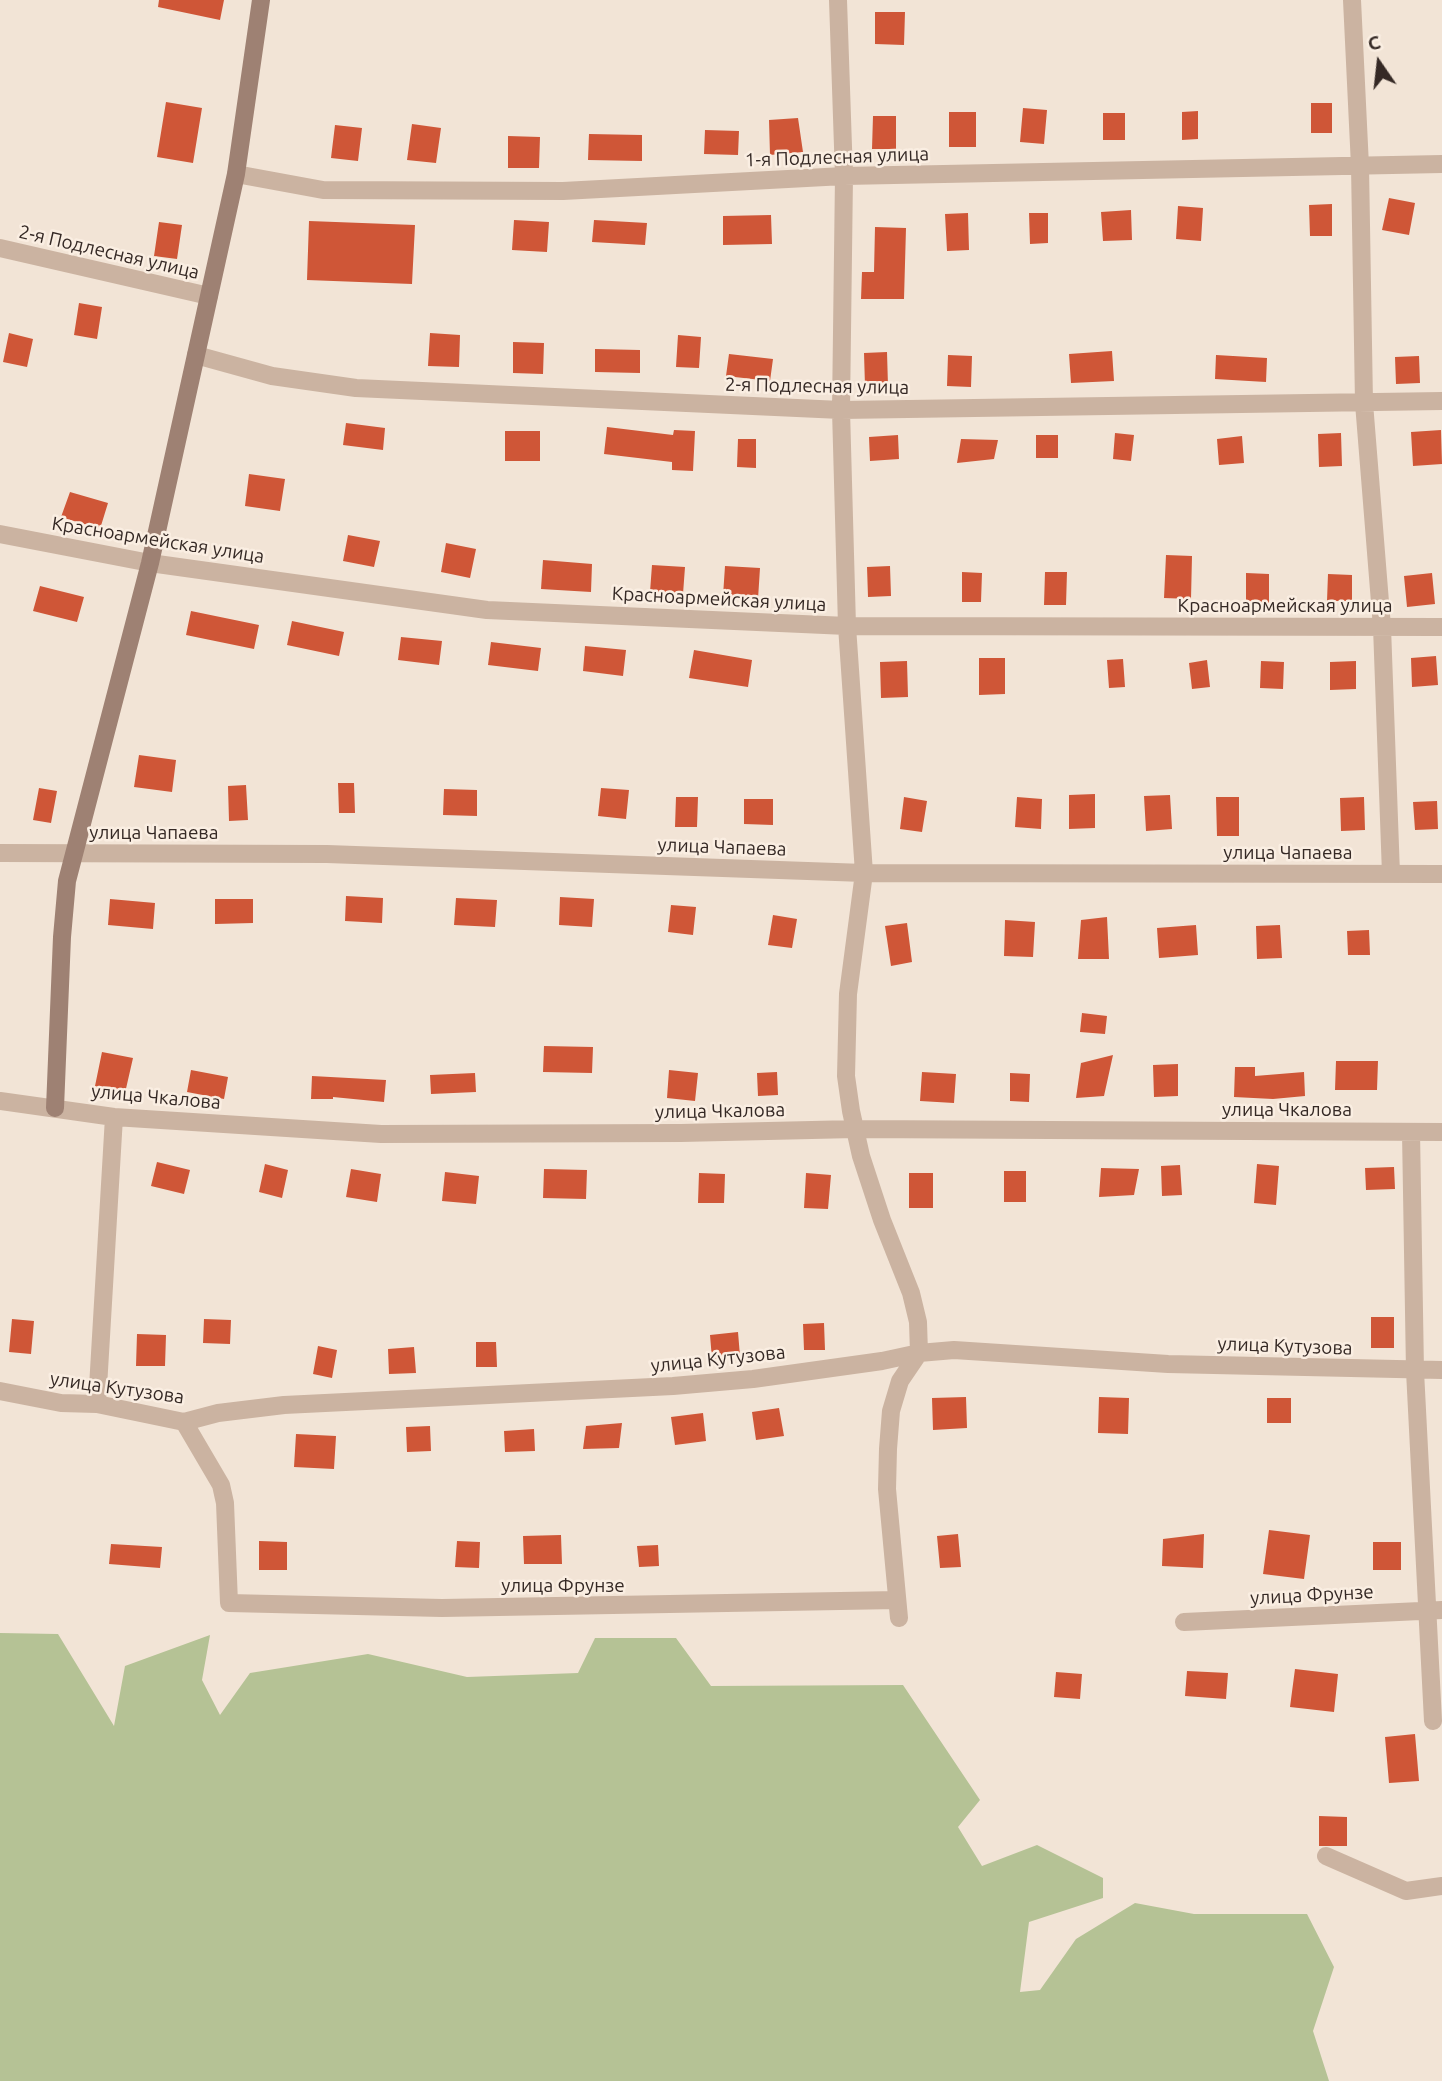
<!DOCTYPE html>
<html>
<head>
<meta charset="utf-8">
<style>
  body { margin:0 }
  #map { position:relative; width:1442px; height:2081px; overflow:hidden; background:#f2e4d6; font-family:Ubuntu,sans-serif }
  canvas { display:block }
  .north { position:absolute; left:1344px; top:28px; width:70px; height:70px; -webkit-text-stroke:5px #faeee2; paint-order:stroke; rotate:346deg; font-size:19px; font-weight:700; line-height:28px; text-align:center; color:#352925 }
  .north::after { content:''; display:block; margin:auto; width:24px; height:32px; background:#352925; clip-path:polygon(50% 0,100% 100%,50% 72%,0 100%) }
</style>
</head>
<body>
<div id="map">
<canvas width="1442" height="2081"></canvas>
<div class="north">С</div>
</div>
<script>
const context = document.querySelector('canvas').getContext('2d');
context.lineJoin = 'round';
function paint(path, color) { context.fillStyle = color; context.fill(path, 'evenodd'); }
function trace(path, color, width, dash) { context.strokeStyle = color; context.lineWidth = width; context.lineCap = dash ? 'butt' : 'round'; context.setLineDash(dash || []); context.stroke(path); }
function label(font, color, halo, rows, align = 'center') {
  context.font = font + ' Ubuntu,sans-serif'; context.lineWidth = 5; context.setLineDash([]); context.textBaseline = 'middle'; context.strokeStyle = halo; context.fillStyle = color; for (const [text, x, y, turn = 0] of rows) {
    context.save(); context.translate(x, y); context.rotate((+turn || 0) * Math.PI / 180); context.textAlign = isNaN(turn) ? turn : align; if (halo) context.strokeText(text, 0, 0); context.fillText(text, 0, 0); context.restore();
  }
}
const green = new Path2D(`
  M0,1633l58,1 56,92 11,-60 85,-31 -8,45 18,35 30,-42 118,-19 99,23 111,-4 17,-35h81l35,48 192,-1 77,115 -22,27 24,39 55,-21 66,33v20l-74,24 -9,70 20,-2 36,-51 59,-36 59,11h113l27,53 -21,64 16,50h-1329z`);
const building = new Path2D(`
  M159,0h65l-4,20 -62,-13z
  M875,12h30l-1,33 -29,-1z
  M166,102l36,6 -9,55 -36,-6z
  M1311,103h21v30h-21z
  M1023,108l24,2 -3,34 -24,-2z
  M1198,111v28l-16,1v-28z
  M949,112h27v35h-27z
  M1103,113h22v27h-22z
  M873,116h23v33h-24z
  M798,118l5,34 -33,3 -1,-35z
  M412,124l29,4 -5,35 -29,-3z
  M335,125l27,3 -4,33 -27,-3z
  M705,130l34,1 -1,24 -34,-1z
  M589,134l53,1v26l-54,-1z
  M508,136l32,1 -1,31h-31z
  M1389,198l26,5 -6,32 -27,-5z
  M1332,204v32h-22l-1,-31z
  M1178,206l25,2 -2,33 -25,-2z
  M1131,210l1,30 -29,1 -2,-29z
  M968,213l1,37 -22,1 -2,-37z
  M1029,213h19v30l-18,1z
  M771,215l1,29 -49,1v-29z
  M514,220l35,2 -2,30 -35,-2z
  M594,220l53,3 -2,22 -53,-3z
  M309,221l106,4 -3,59 -105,-4z
  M159,222l23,3 -5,34 -23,-3z
  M875,227l31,1 -2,71h-43l1,-27h12z
  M79,303l23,4 -5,32 -23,-4z
  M9,333l24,6 -6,28 -24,-5z
  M430,333l30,2 -1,32 -31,-1z
  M678,335l23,2 -2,31 -23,-1z
  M513,342l31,1 -1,31 -30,-1z
  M595,349l45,1v23l-45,-1z
  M1112,351l2,30 -43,2 -2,-29z
  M887,352l1,34h-23l-1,-33z
  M729,354l44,5 -3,22 -44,-5z
  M948,355l24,1 -1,31 -24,-1z
  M1216,355l51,3 -1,24 -51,-3z
  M1419,356l1,27 -24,1 -1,-27z
  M346,423l39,5 -2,22 -40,-5z
  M607,427l66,8 1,-5 21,1 -2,40 -21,-1v-8l-68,-8z
  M1441,430l1,34 -29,2 -2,-34z
  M505,431h35v30h-35z
  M1115,433l19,2 -3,26 -18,-2z
  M1341,433l1,33 -23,1 -1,-33z
  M898,435l1,24 -29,2 -1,-24z
  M1036,435h22v23h-22z
  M1242,436l2,27 -25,2 -2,-26z
  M738,439h18v29l-19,-1z
  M961,439l37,1 -4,19 -37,4z
  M249,474l36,5 -5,32 -35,-5z
  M70,492l38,11 -8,26 -39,-12z
  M348,535l32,6 -6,26 -31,-6z
  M446,543l30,6 -6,29 -29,-6z
  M1166,555l26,1 -1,43 -27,-1z
  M543,560l49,4 -1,28 -50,-3z
  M652,565l33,2 -2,27 -33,-2z
  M725,566l35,2 -2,31 -35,-3z
  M890,566l1,30 -23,1 -1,-30z
  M962,572l20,1 -1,29h-19z
  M1045,572h22l-1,33h-22z
  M1246,573l23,1v30h-23z
  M1432,573l3,31 -28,3 -3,-31z
  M1328,574l24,1v26h-25z
  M40,586l44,11 -7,25 -44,-11z
  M191,611l68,14 -5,24 -68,-14z
  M292,621l52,11 -5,24 -52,-11z
  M401,637l41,4 -3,24 -41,-5z
  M491,642l50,6 -3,23 -50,-6z
  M585,646l41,4 -3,26 -40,-5z
  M694,650l58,10 -4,27 -59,-9z
  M1436,656l2,29 -26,2 -1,-29z
  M979,658h26v36l-26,1z
  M1123,659l2,28 -16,1 -2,-28z
  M1207,660l3,27 -18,2 -3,-26z
  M907,661l1,36 -27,1 -1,-36z
  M1261,661l23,1 -1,27 -23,-1z
  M1356,661v28l-26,1v-28z
  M139,755l37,5 -4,32 -38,-5z
  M338,783h16l1,30h-16z
  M246,785l2,35 -19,1 -1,-35z
  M39,788l18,3 -6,32 -18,-3z
  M601,788l28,2 -3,29 -28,-3z
  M444,789l33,1v26l-34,-1z
  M1095,794v34l-26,1v-34z
  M1170,795l2,34 -26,2 -2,-35z
  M676,797h22l-1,30h-22z
  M904,797l23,4 -5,31 -22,-3z
  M1017,797l25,2 -1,30 -26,-2z
  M1216,797h23v39h-22z
  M1364,797l1,33 -24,1 -1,-33z
  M744,799h29v26l-29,-1z
  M1437,801l1,28 -23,1 -2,-28z
  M346,896l37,2 -1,25 -37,-2z
  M560,897l34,2 -2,28 -33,-2z
  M456,898l41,2 -2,27 -41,-2z
  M110,899l45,4 -2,26 -45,-4z
  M215,899h38v24l-38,1z
  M671,905l25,2 -3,28 -25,-3z
  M773,915l24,4 -5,29 -24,-3z
  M1107,917l2,42h-31l3,-39z
  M1005,920l30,2 -2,35 -29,-1z
  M907,923l5,39 -21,4 -6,-40z
  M1196,925l2,30 -39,3 -2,-30z
  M1280,925l2,33 -25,1 -1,-33z
  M1369,930l1,25h-22l-1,-24z
  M1082,1013l25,3 -2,18 -25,-2z
  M544,1046l49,1 -1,26 -49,-1z
  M102,1052l31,6 -8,35 -30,-7z
  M1113,1055l-9,41 -28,2 5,-35z
  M1336,1061h42l-1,29h-42z
  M1178,1064v32l-24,1 -1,-32z
  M1235,1067h20v9l49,-4 1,24 -32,3 -39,-2z
  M191,1070l37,7 -4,22 -37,-7z
  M669,1070l29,3 -3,28 -28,-3z
  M777,1072l1,23 -20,1 -1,-23z
  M922,1072l34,2 -2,29 -34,-2z
  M475,1073l1,19 -45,2 -1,-19z
  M1010,1073l20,1 -1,28 -19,-1z
  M312,1076l74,4 -2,22 -51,-5v2h-22z
  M157,1162l33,8 -6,24 -33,-8z
  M265,1164l23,6 -6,28 -23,-6z
  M1257,1164l22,2 -3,39 -22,-2z
  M1180,1165l2,30 -20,1 -1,-30z
  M1394,1167l1,22 -29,1 -1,-22z
  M1101,1168l38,1 -5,26 -35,2z
  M351,1169l30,5 -4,28 -31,-5z
  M544,1169l43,1 -1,29 -43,-1z
  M1004,1171h22v31h-22z
  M445,1172l34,4 -3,28 -34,-3z
  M699,1173l26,1 -1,29h-26z
  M806,1173l25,2 -3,34 -24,-1z
  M909,1173h24v35h-24z
  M1371,1317h23v31h-23z
  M12,1319l22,2 -3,33 -22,-2z
  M204,1319l27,1 -1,24 -27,-1z
  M824,1323l1,27h-21l-1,-26z
  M738,1332l2,24 -28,3 -2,-24z
  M137,1334l29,1 -1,31h-29z
  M476,1342h20l1,25h-21z
  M318,1346l19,4 -5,28 -19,-4z
  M414,1347l2,26 -27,1 -1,-25z
  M966,1397l1,31 -34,2 -1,-32z
  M1099,1397l30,1 -1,36 -30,-1z
  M1267,1398h24v25h-24z
  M779,1408l5,28 -28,4 -4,-28z
  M703,1413l3,28 -31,4 -4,-28z
  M622,1423l-3,25 -36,1 3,-23z
  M430,1426l1,25 -24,1 -1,-25z
  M534,1429l1,22 -30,1 -1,-21z
  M296,1434l40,2 -2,33 -40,-2z
  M1269,1530l41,5 -6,44 -41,-5z
  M958,1534l3,33 -21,1 -3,-32z
  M1204,1534l-1,34 -41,-2 1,-27z
  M561,1535l1,29h-38l-1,-28z
  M259,1541l28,1v28h-28z
  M457,1541l23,1 -1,26 -24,-1z
  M1373,1542h28v28h-28z
  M111,1544l51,3 -2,21 -51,-4z
  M658,1545l1,21 -20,1 -2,-21z
  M1295,1669l43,5 -4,38 -44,-5z
  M1187,1671l41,2 -2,26 -41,-3z
  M1056,1672l26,2 -2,25 -26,-2z
  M1415,1734l4,47 -30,2 -4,-46z
  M1319,1816l28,1v29h-28z`);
const street = new Path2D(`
  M838,0l6,176 -3,234 6,216 17,247 -16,121 -2,82 5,35 10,45 21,64 29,73 7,29 1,31 -19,28 -9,30 -3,38 -1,40 12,129
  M1352,0l8,166 4,237 18,224 9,247
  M236,174l87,16 240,1 281,-15 598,-12
  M0,248l209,48
  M196,355l76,21 84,12 485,22 601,-9
  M0,534l150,29 337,47 360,16 595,1
  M0,853l327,1 537,19 578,1
  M0,1101l114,16 267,17 300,-1 174,-4 587,3
  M1411,1132l4,239 18,350
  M0,1391l61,12 36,1 87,18 34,-9 66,-8 389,-19 80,-7 129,-18 37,-8 35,-3 214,14 274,6
  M97,1404l17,-287
  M184,1422l37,63 4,18 4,100 213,5 455,-8
  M1184,1622l258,-12
  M1326,1856l80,35 36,-5`);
const secondary = new Path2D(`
  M55,1108l7,-171 5,-56 83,-318 86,-389 25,-174`);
const streetNames = [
  ["1-я Подлесная улица",837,157,-2],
  ["2-я Подлесная улица",109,252,13],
  ["2-я Подлесная улица",817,386,1],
  ["Красноармейская улица",158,540,9],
  ["Красноармейская улица",719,599,3],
  ["Красноармейская улица",1285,606],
  ["улица Чапаева",154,833],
  ["улица Чапаева",722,847,2],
  ["улица Чапаева",1288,853],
  ["улица Чкалова",156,1097,5],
  ["улица Чкалова",1287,1110],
  ["улица Чкалова",720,1111,-1],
  ["улица Кутузова",1285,1346,2],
  ["улица Кутузова",718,1359,-6],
  ["улица Кутузова",117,1388,8],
  ["улица Фрунзе",563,1586],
  ["улица Фрунзе",1312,1595,-3]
];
paint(green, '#b5c295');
paint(building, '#cf5637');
trace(street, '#cbb3a1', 18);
trace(secondary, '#9e8173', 18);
label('19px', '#352925', '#faeee2', streetNames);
</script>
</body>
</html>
